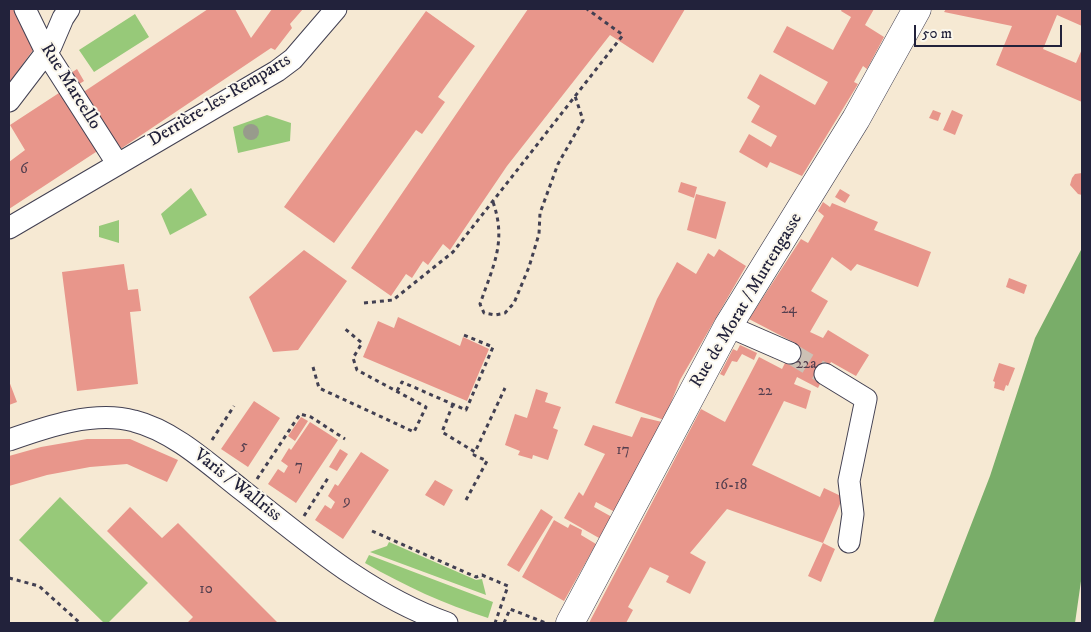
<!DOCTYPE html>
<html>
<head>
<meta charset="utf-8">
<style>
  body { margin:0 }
  #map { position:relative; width:1091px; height:632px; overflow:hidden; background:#f6e9d3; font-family:"IM FELL DW Pica",serif }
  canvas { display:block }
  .frame { position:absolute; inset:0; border:10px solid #22223b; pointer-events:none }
  .scale { position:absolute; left:914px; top:25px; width:148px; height:22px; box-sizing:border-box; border:2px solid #22223b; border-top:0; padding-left:6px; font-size:15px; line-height:18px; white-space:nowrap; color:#22223b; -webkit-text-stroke:4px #fbf7ec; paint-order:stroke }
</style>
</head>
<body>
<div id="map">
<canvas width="1091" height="632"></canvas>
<div class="frame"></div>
<div class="scale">50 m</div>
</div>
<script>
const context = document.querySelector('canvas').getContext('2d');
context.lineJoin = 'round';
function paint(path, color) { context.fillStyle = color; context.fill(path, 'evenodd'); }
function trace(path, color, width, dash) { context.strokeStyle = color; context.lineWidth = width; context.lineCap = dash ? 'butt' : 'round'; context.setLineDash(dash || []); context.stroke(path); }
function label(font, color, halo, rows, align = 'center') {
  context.font = font + ' "IM FELL DW Pica",serif'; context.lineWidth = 4; context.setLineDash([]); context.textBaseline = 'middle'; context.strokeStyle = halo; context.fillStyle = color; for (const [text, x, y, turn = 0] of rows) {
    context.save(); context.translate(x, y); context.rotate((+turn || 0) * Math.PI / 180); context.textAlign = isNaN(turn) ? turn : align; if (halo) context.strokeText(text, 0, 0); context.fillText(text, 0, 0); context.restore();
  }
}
const green = new Path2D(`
  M135,14l14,23 -55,35 -15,-22z
  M267,115l24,8 -1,18 -52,12 -5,-26z
  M191,188l16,27 -37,20 -9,-21z
  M119,220v23l-20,-6v-11z
  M60,497l88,86 -40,40h-4l-85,-83z
  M389,542l87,38 6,-1 4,16 -116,-43 17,-6z
  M369,555l124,47 -5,16c-44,-14 -83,-32 -123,-55z`);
const forest = new Path2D(`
  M1082,248v326l-7,49h-142l57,-147 45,-138z`);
const building = new Path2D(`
  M9,9l6,1 18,40 -24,33z
  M208,9h27l16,29 21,-29h31l-13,15 2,4 -17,22 -4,-2 -152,102 -37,-57z
  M528,9h157l-32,54 -43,-28 -103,131 -57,84 -7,-6 -15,21 -5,-4 -11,17 -6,-4 -15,22 -40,-28z
  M842,9h32l-9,16 19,12 -17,32 -4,-3 -9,16 4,2 -56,92 -32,-14 -3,6 -28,-16 10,-18 22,13 6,-11 -26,-14 9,-16 -13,-8 13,-24 55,31 13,-23 -55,-30 14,-26 46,24 18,-33 -10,-6z
  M946,9h136v17l-25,-11 -14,34 33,14 6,-14v53l-86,-37 16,-39 -68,-14z
  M426,11l49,35 -37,51 7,5 -23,32 -6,-4 -82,113 -50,-36z
  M77,69l7,12 -8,5 -8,-11z
  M62,91l37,59 -90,59v-47l16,-12 -15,-25z
  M933,110l8,3 -3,8 -9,-3z
  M952,110l11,5 -8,20 -12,-5z
  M1082,173v22l-4,-1 -8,-9 2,-7 3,-4z
  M681,182l16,5 -3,11 -16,-6z
  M840,189l10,6 -5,8 -10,-6z
  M696,194l30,8 -10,37 -29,-9z
  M823,202l7,5 2,-4 46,19 -4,8 57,22 -13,35 -61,-23 -6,7 -19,-14 -21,34 17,10 -18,31 13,6 5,-8 41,25 -13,21 -25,-14 -13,26 -21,-11 -3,7 17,7 -5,18 -22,-8 -32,64 68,32 4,-9 19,9 -20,46 -96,-34 -37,44 16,9 -16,32 -24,-12 3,-6 -19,-9 -22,40 5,3 -7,13h-37l112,-214 24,13 34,-65 23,12 13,-26 -46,-24 52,-80 7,4 16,-27 -6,-5z
  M719,249l27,17 -66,114 -16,40 -49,-17 42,-104 20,-37 19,12 12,-21 6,4z
  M304,250l43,31 -49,69 -25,2 -24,-55z
  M124,264l4,26 10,-1 3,22 -11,1 8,72 -61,7 -15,-119z
  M1009,278l18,7 -3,9 -18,-7z
  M398,317l62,29 3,-9 26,12 -22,52 -104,-44 15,-36 16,7z
  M740,345l17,8 -3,7 -12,-6 -5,8 -5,-1 -8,15 -4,-2 13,-25 4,2z
  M999,363l16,5 -7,18 -2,-1 -2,6 -10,-3 1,-6 -2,-1z
  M9,381l8,21 -8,3z
  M536,389l12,4 -3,9 16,5 -8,21 5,2 -10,30 -15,-5 -1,4 -14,-4 2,-4 -15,-6 10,-31 12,4z
  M254,401l26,17 -32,49 -27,-18z
  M301,417l7,4 -13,20 -7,-5z
  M641,417l21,5 -47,90 -19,-10 -2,5 18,10 -13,21 -35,-20 15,-26 4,4 22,-42 -21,-9 9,-20 39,12z
  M310,422l28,18 -42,63 -28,-19 10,-15 6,4 4,-7 -7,-5 8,-13 2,2z
  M87,439h43l48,21 -11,22 -40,-18 -37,3 -43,8 -38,11v-30l32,-9z
  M340,449l8,5 -11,17 -8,-4z
  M361,452l28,18 -46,69 -28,-19 10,-15 6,4 4,-7 -7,-6 7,-12 3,2z
  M435,480l18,10 -9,16 -19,-11z
  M130,507l32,31 16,-15 99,99 -90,1 6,-6 -86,-86z
  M541,509l12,8 -34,55 -12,-7z
  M554,520l14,8 2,-4 12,6 -1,5 15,9 -32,57 -42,-24z
  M823,543l12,6 -14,33 -13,-6z`);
const minorTunnel = new Path2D(`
  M790,353l35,21`);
const path = new Path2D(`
  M493,202c14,40 0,64 -13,102l4,9 11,2 10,-2 9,-10 15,-36 10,-33 1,-21 18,-49 25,-44 -8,-24
  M364,303l29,-3 60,-48 170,-217 -36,-26
  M313,367l6,21 95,44 12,-25 -69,-37 -4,-12 9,-15 -18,-15
  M397,391l5,-9 64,28 27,-63 -32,-13
  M453,404l-11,28 33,20 30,-64
  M212,440l22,-34
  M257,479l43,-65 11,3 34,22
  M466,500l21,-39 -13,-6 1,-3
  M304,516l24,-38
  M372,531l104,46 6,-2 26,11 -13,37
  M9,578l30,8 41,37
  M504,623l6,-14 36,14`);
const minor = new Path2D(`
  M25,9l21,43 71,111
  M9,101l42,-55 12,-28 6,-9
  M9,228l268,-157 16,-12 43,-50
  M728,326l62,27
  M825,374l41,25 -17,82 4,33 -4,28
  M9,440c37,-13 85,-30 125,-19 40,10 76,44 108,69 65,51 126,105 205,133`);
const major = new Path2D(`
  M570,623l158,-297 128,-207 61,-110`);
const trees = [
  [251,132]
];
const numberNames = [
  ["6",24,170],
  ["24",789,310],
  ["22a",806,365],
  ["22",765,392],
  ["5",244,447],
  ["17",623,451],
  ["7",299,467],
  ["16-18",731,486],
  ["9",347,502],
  ["10",206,590]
];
const streetNames = [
  ["Rue Marcello",70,87,58],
  ["Derrière-les-Remparts",220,101,-31],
  ["Rue de Morat / Murtengasse",747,301,-59],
  ["Varis / Wallriss",237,486,38]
];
paint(green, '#97c979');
paint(forest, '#79ad69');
paint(building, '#e8968b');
trace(minorTunnel, '#ccc1b5', 21, [21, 11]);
trace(minor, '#424052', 23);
trace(major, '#424052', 29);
trace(path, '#424052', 3, [4, 4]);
trace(minor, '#fff', 21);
trace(major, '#fff', 28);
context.fillStyle = '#989b8c';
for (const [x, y] of trees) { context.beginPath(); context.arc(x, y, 8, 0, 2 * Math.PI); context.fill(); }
label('15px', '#543f4f', null, numberNames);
label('18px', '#22223b', '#fbf7ec', streetNames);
</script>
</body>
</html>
